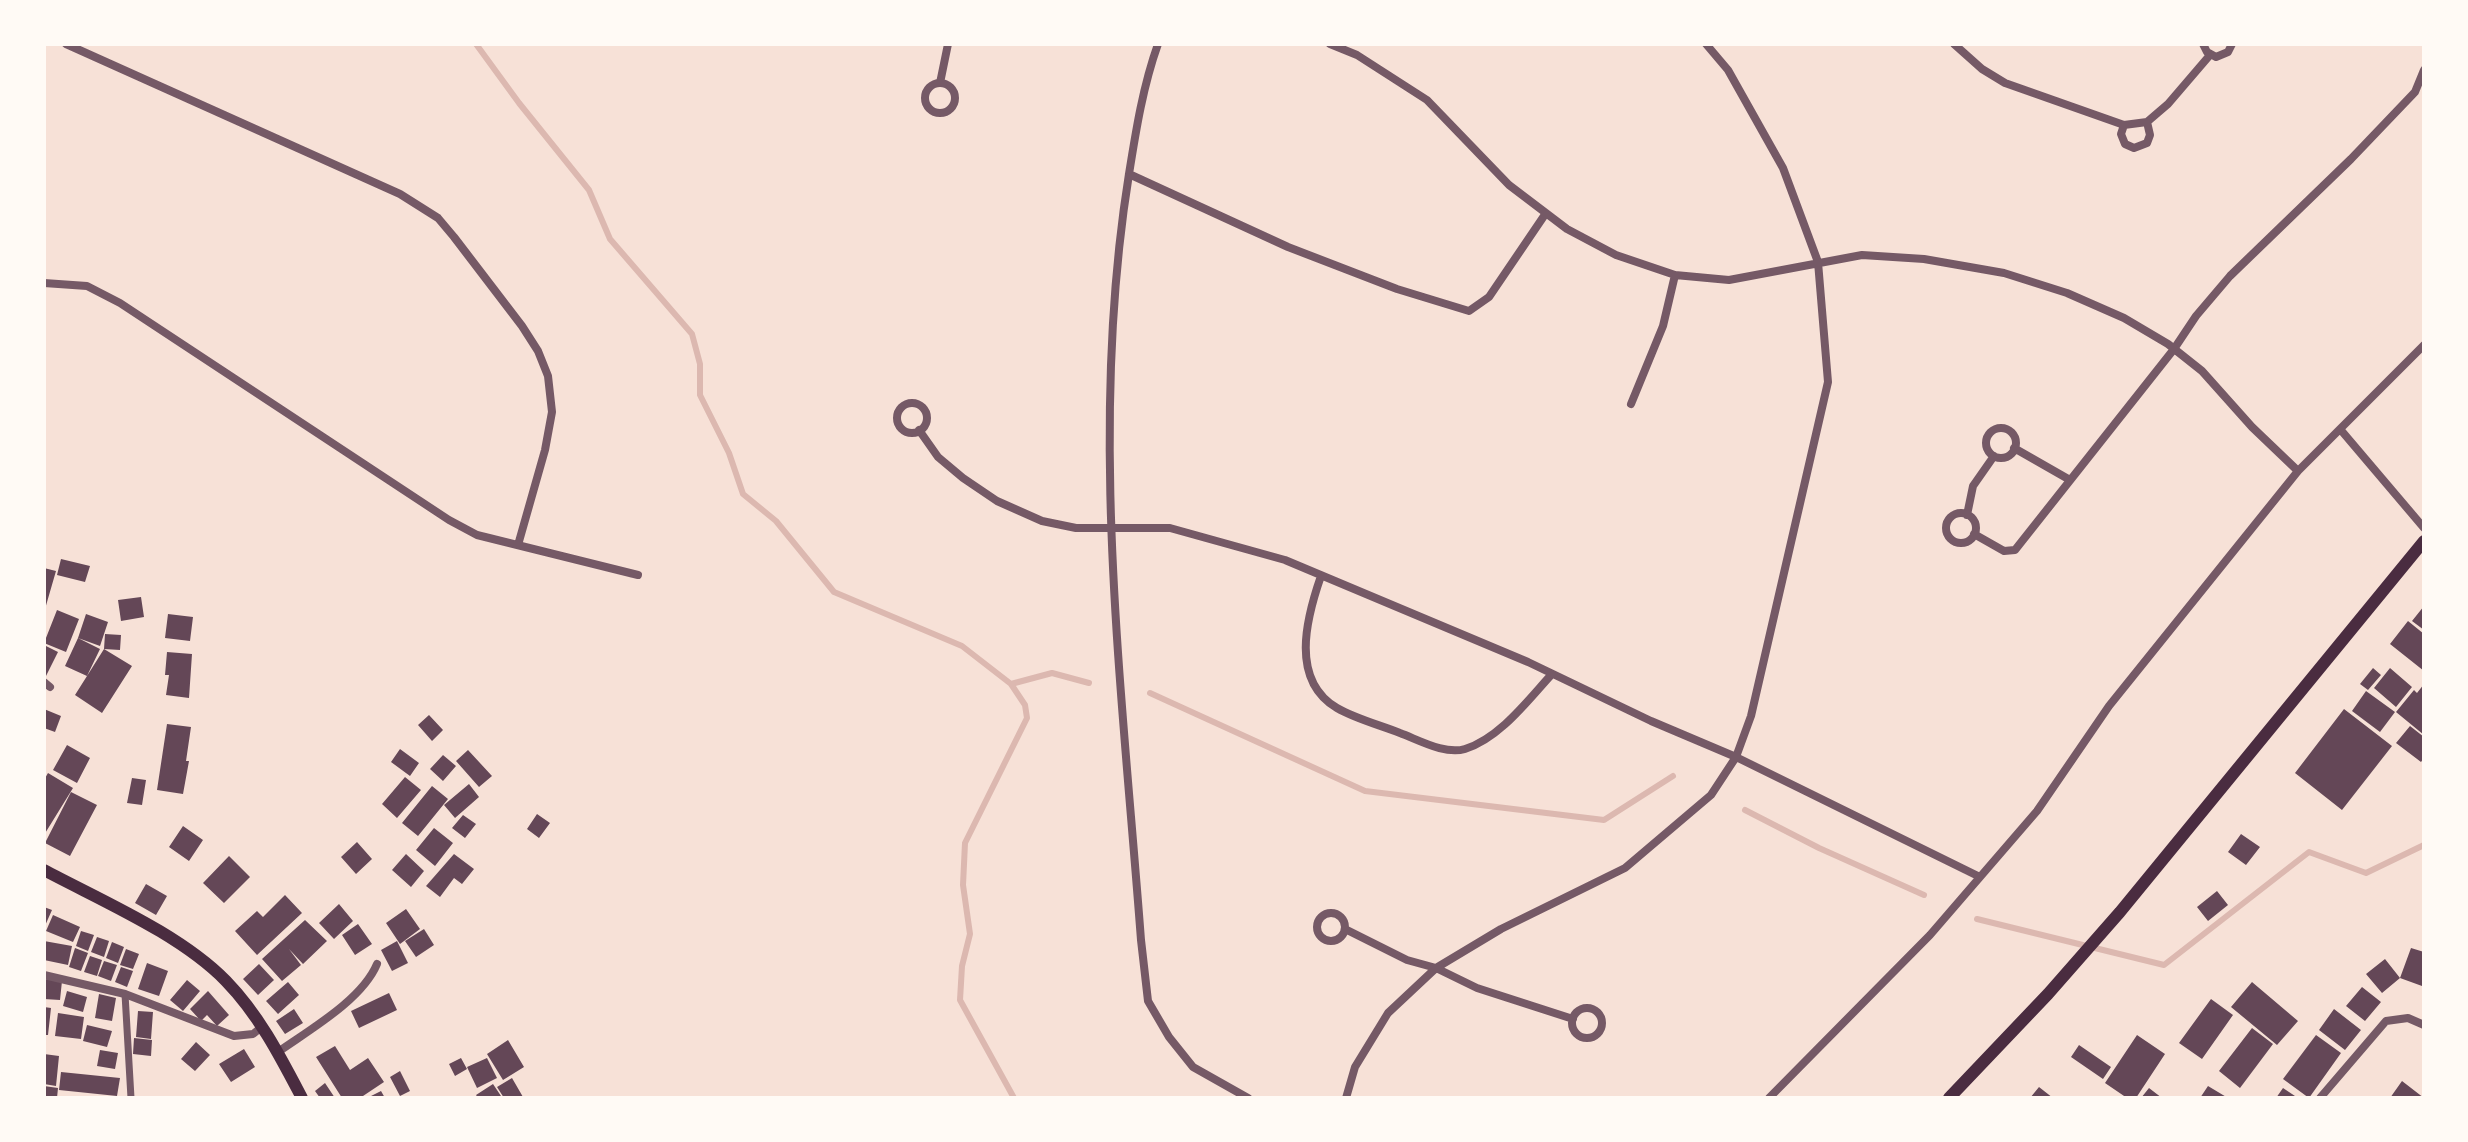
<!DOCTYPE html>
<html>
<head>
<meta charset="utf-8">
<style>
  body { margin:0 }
  #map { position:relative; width:2468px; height:1142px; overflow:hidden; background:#f7e1d7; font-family:Inter,sans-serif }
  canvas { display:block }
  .frame { position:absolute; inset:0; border:46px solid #fffaf5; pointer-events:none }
</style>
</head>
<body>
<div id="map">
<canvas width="2468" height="1142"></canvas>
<div class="frame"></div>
</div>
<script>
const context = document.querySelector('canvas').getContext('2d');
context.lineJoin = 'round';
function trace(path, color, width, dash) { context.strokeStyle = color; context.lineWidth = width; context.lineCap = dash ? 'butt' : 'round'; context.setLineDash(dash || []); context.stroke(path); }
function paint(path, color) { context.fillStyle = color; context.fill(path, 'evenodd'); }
const stream = new Path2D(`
  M476,44l43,59 70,87 21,49 82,95 8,30v31l29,58 14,41 33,27 58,71 128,54 49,38 14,21 2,13 -62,125 -2,42 7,49 -8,32 -2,34 54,98
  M1011,684l41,-11 37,10
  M1150,693l215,98 239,29 69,-44
  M1745,810l74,38 105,47
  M1977,919l187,46 145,-113 57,21 58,-28`);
const building = new Path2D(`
  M61,559l29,7 -5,16 -28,-7z
  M44,568l12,3 -11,38 -1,-1z
  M141,597l3,20 -23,4 -3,-21z
  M2424,606v24l-12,-9z
  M57,610l22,9 -13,33 -22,-9z
  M86,614l22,8 -8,24 -22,-8z
  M168,614l25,3 -3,24 -25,-3z
  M2408,621l16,13v37l-34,-27z
  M105,634l16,1 -1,15 -16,-1 28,17 -30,47 -27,-18 12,-19 -22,-10 13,-28 22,11 -13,27 17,-27z
  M44,645l14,7 -12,24 -2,-1z
  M167,652l25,2 -3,44 -23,-3 3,-20h-4z
  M2373,668l8,7 -13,15 -8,-6z
  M2390,668l22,19 -16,20 -22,-19z
  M2424,684v51l-28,-23 18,-22 3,3z
  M2366,691l29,21 -15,20 -28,-21z
  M44,709l17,7 -6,16 -11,-4z
  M2344,709l48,37 -50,64 -47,-37z
  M429,715l14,15 -11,11 -14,-16z
  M167,724l24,3 -5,34h3l-6,33 -26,-4z
  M2410,726l14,11v21l-3,4 -25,-19z
  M67,745l23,13 -13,25 -24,-13z
  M400,749l19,14 -9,13 -19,-14z
  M468,750l24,26 -13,11 -23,-26z
  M443,755l13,11 -13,15 -13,-12z
  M48,773l25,15 -29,47v-55z
  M405,777l16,13 -24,28 -15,-14z
  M132,778l14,2 -4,25 -15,-2z
  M469,784l10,13 -24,21 -11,-13z
  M432,786l16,13 -30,37 -16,-13z
  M71,792l26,13 -27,51 -25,-13z
  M537,814l13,9 -11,15 -12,-9z
  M463,815l13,9 -11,14 -13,-10z
  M183,826l20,14 -14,21 -20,-14z
  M434,828l19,15 -18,23 -19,-16z
  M2241,834l19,13 -14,18 -18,-13z
  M357,842l15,17 -16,15 -15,-17z
  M406,854l18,17 -13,16 -19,-17z
  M454,854l20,15 -12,15 -8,-6 -14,19 -14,-11z
  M229,856l21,21 -26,26 -21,-20z
  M146,884l21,12 -11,19 -21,-12z
  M2217,891l11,14 -20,16 -11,-14z
  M285,895l17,18 -45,42 -22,-24 22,-20 6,6z
  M339,904l14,17 -19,18 -15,-16z
  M44,907l8,3 -8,18z
  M406,909l14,20 -20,15 -14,-21z
  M53,915l27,12 -7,15 -27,-11z
  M305,920l22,21 -24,23 -14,-15 12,16 -19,16 -20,-22z
  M358,924l14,20 -17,11 -13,-20z
  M424,929l10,16 -18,12 -11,-16z
  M81,931l13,4 -6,16 -12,-5z
  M97,937l12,4 -5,16 -13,-5z
  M44,941l28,5 -4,19 -24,-5z
  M397,941l11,22 -16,8 -11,-21z
  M112,942l12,5 -6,16 -12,-5z
  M75,948l13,5 -7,18 -12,-4z
  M2411,948l13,4 -2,34 -22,-8 -18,15 -16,-19 19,-15 15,19z
  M126,949l13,5 -6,15 -13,-4z
  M90,956l12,4 -5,16 -13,-4z
  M104,961l13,4 -6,16 -13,-5z
  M147,963l21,8 -9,25 -21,-7z
  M259,964l15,16 -16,15 -15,-16z
  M121,967l12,4 -6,16 -12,-5z
  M44,979l18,2 -2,19 -16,-1z
  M187,980l13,11 -17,20 -13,-11z
  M288,982l11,13 -21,19 -12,-13z
  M2252,982l46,39 -21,24 -46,-38z
  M2362,987l19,15 -16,19 -19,-15z
  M67,991l20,6 -4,15 -20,-6z
  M208,991l21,24 -12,11 -10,-11 -6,6 -11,-12z
  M389,993l8,17 -38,18 -8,-17z
  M99,994l17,4 -4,23 -17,-3z
  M2211,999l22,16 -31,44 -23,-16z
  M44,1007l7,1 -3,27h-4z
  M294,1009l9,14 -18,11 -9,-13z
  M2334,1009l27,21 -16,20 -26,-20z
  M138,1011l15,1 -2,27 -15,-2z
  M58,1013l26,4 -3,22 -26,-3z
  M87,1025l25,6 -5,16 -24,-6z
  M2252,1028l21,16 -33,44 -21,-17z
  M2137,1035l28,19 -29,44h-9l-22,-15z
  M2316,1035l25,18 -32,45 -26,-19z
  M134,1038l18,2 -1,16 -18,-2z
  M508,1040l16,27 -21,13 -16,-26z
  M196,1042l14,13 -15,16 -14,-12z
  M2079,1045l32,22 -8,12 -32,-22z
  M335,1046l15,24 18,-12 16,24 -24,16h-18l-26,-41z
  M244,1049l11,18 -24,15 -12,-18z
  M100,1050l18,3 -3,16 -18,-3z
  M44,1054l15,2 -3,30 -12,-2z
  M461,1058l6,11 -12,7 -6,-12z
  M487,1058l10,20 -20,10 -10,-21z
  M400,1071l10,20 -10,5 -10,-19z
  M61,1072l59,6 -3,18 -58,-6z
  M512,1078l11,19 -2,1h-17l-7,-11z
  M2402,1081l22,17h-34z
  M325,1083l10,15h-15l-5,-7z
  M493,1084l8,12 -23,2 -2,-3z
  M44,1086l14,2 -1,10h-13z
  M2208,1086l20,12h-28z
  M2039,1087l14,11h-23z
  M2149,1088l13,10h-21z
  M2283,1088l15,10h-22z
  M381,1091l4,7h-18z`);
const pedestrian = new Path2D(`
  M125,994l6,104`);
const minor = new Path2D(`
  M66,44l334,150 38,24 16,19 68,89 16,25 10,25 4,36 -7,38 -27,95
  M1158,44c-15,42 -22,86 -29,130 -41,253 -7,513 12,766l7,61 21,36 24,30 55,31
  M1330,44l27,11 70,45 82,85 58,44 49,26 59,20 54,5 133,-25 62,4 80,14 63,20 57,25 44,26 34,27 50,56 46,44
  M1954,44l28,25 23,14 119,42 23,-3 3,13 -3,8 -13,5 -9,-4 -4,-10 3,-9
  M2203,44l4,8 9,5 12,-5 4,-8
  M940,83l8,-39
  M925 98a15 15 0 1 1 30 0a15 15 0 1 1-30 0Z
  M2147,122l21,-18 42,-49
  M1129,174l159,73 109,42 72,22 20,-14 57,-84
  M44,283l43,3 33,17 329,217 28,15 161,40
  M897 418a15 15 0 1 1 30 0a15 15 0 1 1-30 0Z
  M1631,404l32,-78 12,-51
  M1986 443a15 15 0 1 1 30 0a15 15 0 1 1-30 0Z
  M2340,429l84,99
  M919,430l19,27 25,21 34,23 45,20 34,7h94l115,32 243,102 123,59 85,36 244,120
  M2014,448l56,32
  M1946 528a15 15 0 1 1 30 0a15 15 0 1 1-30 0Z
  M1967,515l6,-29 21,-30
  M1974,534l30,17 11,-1 159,-201 22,-33 34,-40 121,-117 64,-67 9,-22
  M1321,576c-15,43 -31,104 16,132 19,11 43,17 63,25 19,7 45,22 65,16 35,-11 63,-49 87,-75
  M44,682l6,5
  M1317 927a14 14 0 1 1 28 0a14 14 0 1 1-28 0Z
  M1345,929l62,31 29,8 41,20 96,31
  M44,975l81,19 109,42 19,-2 10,-8
  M1572 1023a15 15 0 1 1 30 0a15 15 0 1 1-30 0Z
  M278,1052c31,-22 84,-52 99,-88
  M1346,1098l9,-31 33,-54 48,-45 65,-39 124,-61 86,-73 25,-38 15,-41 77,-334 -10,-120 -35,-94 -55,-98 -22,-26
  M1769,1098l161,-163 107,-124 72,-105 189,-235 126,-126
  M2320,1098l66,-77 22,-3 16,7`);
const secondary = new Path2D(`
  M44,870c58,31 136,64 182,111 33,34 54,75 76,117
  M1949,1098l99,-104 72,-82 304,-371`);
trace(stream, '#dcb8b0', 6);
paint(building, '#644757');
trace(pedestrian, '#755966', 7);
trace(minor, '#755966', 8);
trace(secondary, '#4a2c40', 12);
</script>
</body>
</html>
